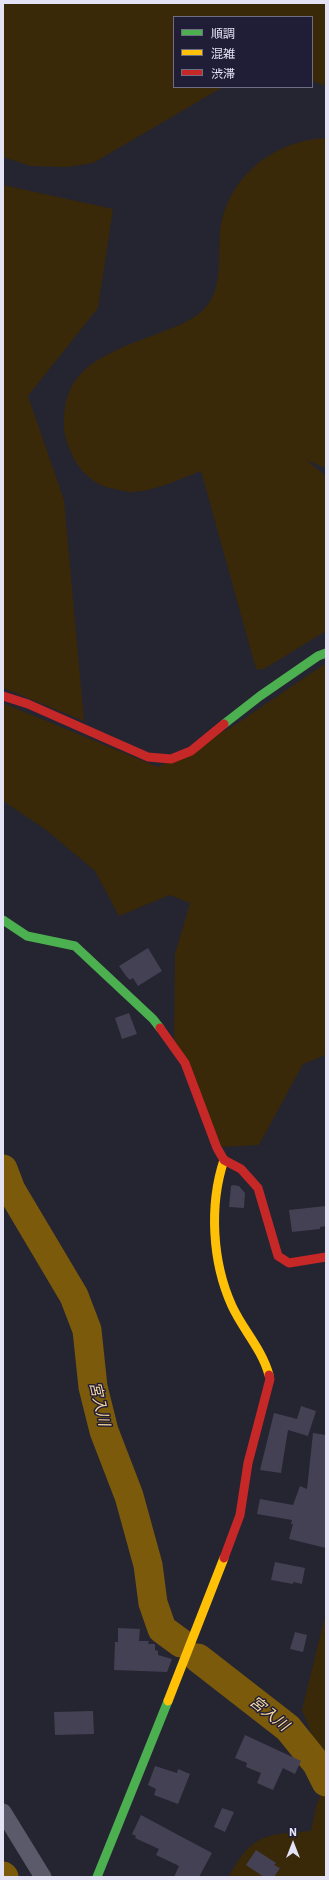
<!DOCTYPE html>
<html>
<head>
<meta charset="utf-8">
<style>
  body { margin:0 }
  #map { position:relative; width:329px; height:1880px; overflow:hidden; background:#252431; font-family:"IBM Plex Sans","Noto Sans JP",sans-serif }
  canvas { display:block }
  .frame { position:absolute; inset:0; border:4px solid #e4e3f5; pointer-events:none }
  .legend { position:absolute; left:173px; top:16px; width:140px; height:72px; box-sizing:border-box; background:#201e37; border:1px solid #6e6d83; margin:0; padding:5px 7px; list-style:none; font-size:12px; color:#e4e3f5 }
  .legend li { display:flex; align-items:center; gap:8px; height:20px }
  .legend b { width:20px; border:1px solid #6e6d83 }
  .north { position:absolute; left:273px; top:1824px; width:40px; height:40px; -webkit-text-stroke:3px #201e37; paint-order:stroke; rotate:0deg; font-size:11px; font-weight:700; line-height:16px; text-align:center; color:#e4e3f5 }
  .north::after { content:''; display:block; margin:auto; width:14px; height:18px; background:#e4e3f5; clip-path:polygon(50% 0,100% 100%,50% 72%,0 100%) }
</style>
</head>
<body>
<div id="map">
<canvas width="329" height="1880"></canvas>
<div class="frame"></div>
<ul class="legend">
<li><b style="height:5px;background:#4caf50"></b>順調</li>
<li><b style="height:5px;background:#ffc107"></b>混雑</li>
<li><b style="height:5px;background:#c62828"></b>渋滞</li>
</ul>
<div class="north">N</div>
</div>
<script>
const context = document.querySelector('canvas').getContext('2d');
context.lineJoin = 'round';
function paint(path, color) { context.fillStyle = color; context.fill(path, 'evenodd'); }
function trace(path, color, width, dash) { context.strokeStyle = color; context.lineWidth = width; context.lineCap = dash ? 'butt' : 'round'; context.setLineDash(dash || []); context.stroke(path); }
function label(font, color, halo, rows, align = 'center') {
  context.font = font + ' "IBM Plex Sans","Noto Sans JP",sans-serif'; context.lineWidth = 3; context.setLineDash([]); context.textBaseline = 'middle'; context.strokeStyle = halo; context.fillStyle = color; for (const [text, x, y, turn = 0] of rows) {
    context.save(); context.translate(x, y); context.rotate((+turn || 0) * Math.PI / 180); context.textAlign = isNaN(turn) ? turn : align; if (halo) context.strokeText(text, 0, 0); context.fillText(text, 0, 0); context.restore();
  }
}
const green = new Path2D(`
  M3,3h323v83l-14,-5v-64h-138v70h49l-130,76 -26,4 -36,-1 -28,-9z
  M326,138v330l-20,-8 20,16v155l-62,38h-8l-55,-198c-22,8 -45,20 -70,21 -6,0 -14,-3 -21,-4 -16,-3 -31,-18 -38,-33 -9,-19 -10,-33 -6,-53 10,-45 66,-57 103,-73 16,-6 32,-13 42,-29 12,-19 6,-54 10,-76 10,-50 55,-84 105,-86z
  M3,185l110,24 -15,99 -70,88 36,104 20,221 -81,-33z
  M326,663v392l-23,9 -44,81 -37,2 -48,-108 1,-85 15,-51 -20,-8 -51,21 -24,-45 -50,-42 -42,-28v-98l155,64 77,-42z
  M326,1612v158l-24,-60z
  M326,1781v96h-97c23,-44 37,-42 82,-46l5,-24z`);
const river = new Path2D(`
  M3,1169l8,21 63,106 13,34 6,57 11,44 25,65 19,69 5,38 9,26 19,14
  M198,1658l90,70 29,36 9,18
  M3,1876l1,1`);
const building = new Path2D(`
  M148,948l14,23 -24,15 -5,-8 -3,2 -4,-4 -7,-10z
  M129,1013l8,21 -15,5 -7,-21z
  M233,1185l6,1 6,7 -1,15 -15,-1 2,-21z
  M326,1206v20l-6,1v2l-28,3 -3,-22z
  M301,1406l15,5 -8,25 -20,-6 -7,43 -21,-3 14,-57 23,6z
  M313,1433l13,2v113l-37,-9 4,-15h-2l1,-4 -35,-6 3,-15 33,6 7,-19 7,3z
  M275,1562l30,6 -3,16 -9,-2v2l-22,-4z
  M118,1628l22,1 -1,12h10l-1,3h7v6l3,1v4l14,4 -5,13 -53,-2 1,-28h3z
  M295,1632l12,3 -4,17 -13,-3z
  M93,1711l1,23 -39,1 -1,-23z
  M245,1735l56,26 -6,13 -12,-6 -10,22 -16,-7 4,-10 -15,-6 1,-4 -12,-5z
  M155,1766l22,7 1,-4 12,5 -12,30 -24,-9 2,-6 -8,-4z
  M222,1808l12,4 -9,20 -11,-5z
  M141,1815l71,38 -13,24h-25l5,-11 -23,-11 3,-6 -24,-11 1,-2 -4,-2z
  M256,1850l20,13 -2,2 6,3 -6,9h-10l-18,-12z`);
const street = new Path2D(`
  M3,1812l40,65`);
const fast = new Path2D(`
  M224,724l36,-28 58,-40 8,-3
  M3,920l24,16 48,10 78,73 7,9
  M97,1877l71,-176`);
const slow = new Path2D(`
  M224,1160c-15,45 -12,102 8,146 11,24 30,43 37,69
  M168,1701l56,-143`);
const jam = new Path2D(`
  M3,696l25,8 120,53 23,2 20,-8 33,-27
  M160,1028l25,35 32,85 7,12 17,9 17,19 20,68 11,7 37,-6
  M224,1558l16,-43 8,-52 22,-84 -1,-4`);
const waterNames = [
  ["宮入川",99,1404,77],
  ["宮入川",269,1714,39]
];
paint(green, '#392908');
trace(river, '#7c5a0c', 29);
paint(building, '#434153');
trace(street, '#5b5a6a', 17);
trace(fast, '#4caf50', 9);
trace(slow, '#ffc107', 9);
trace(jam, '#c62828', 9);
label('italic 15px', '#f7d69f', '#201e37', waterNames);
</script>
</body>
</html>
